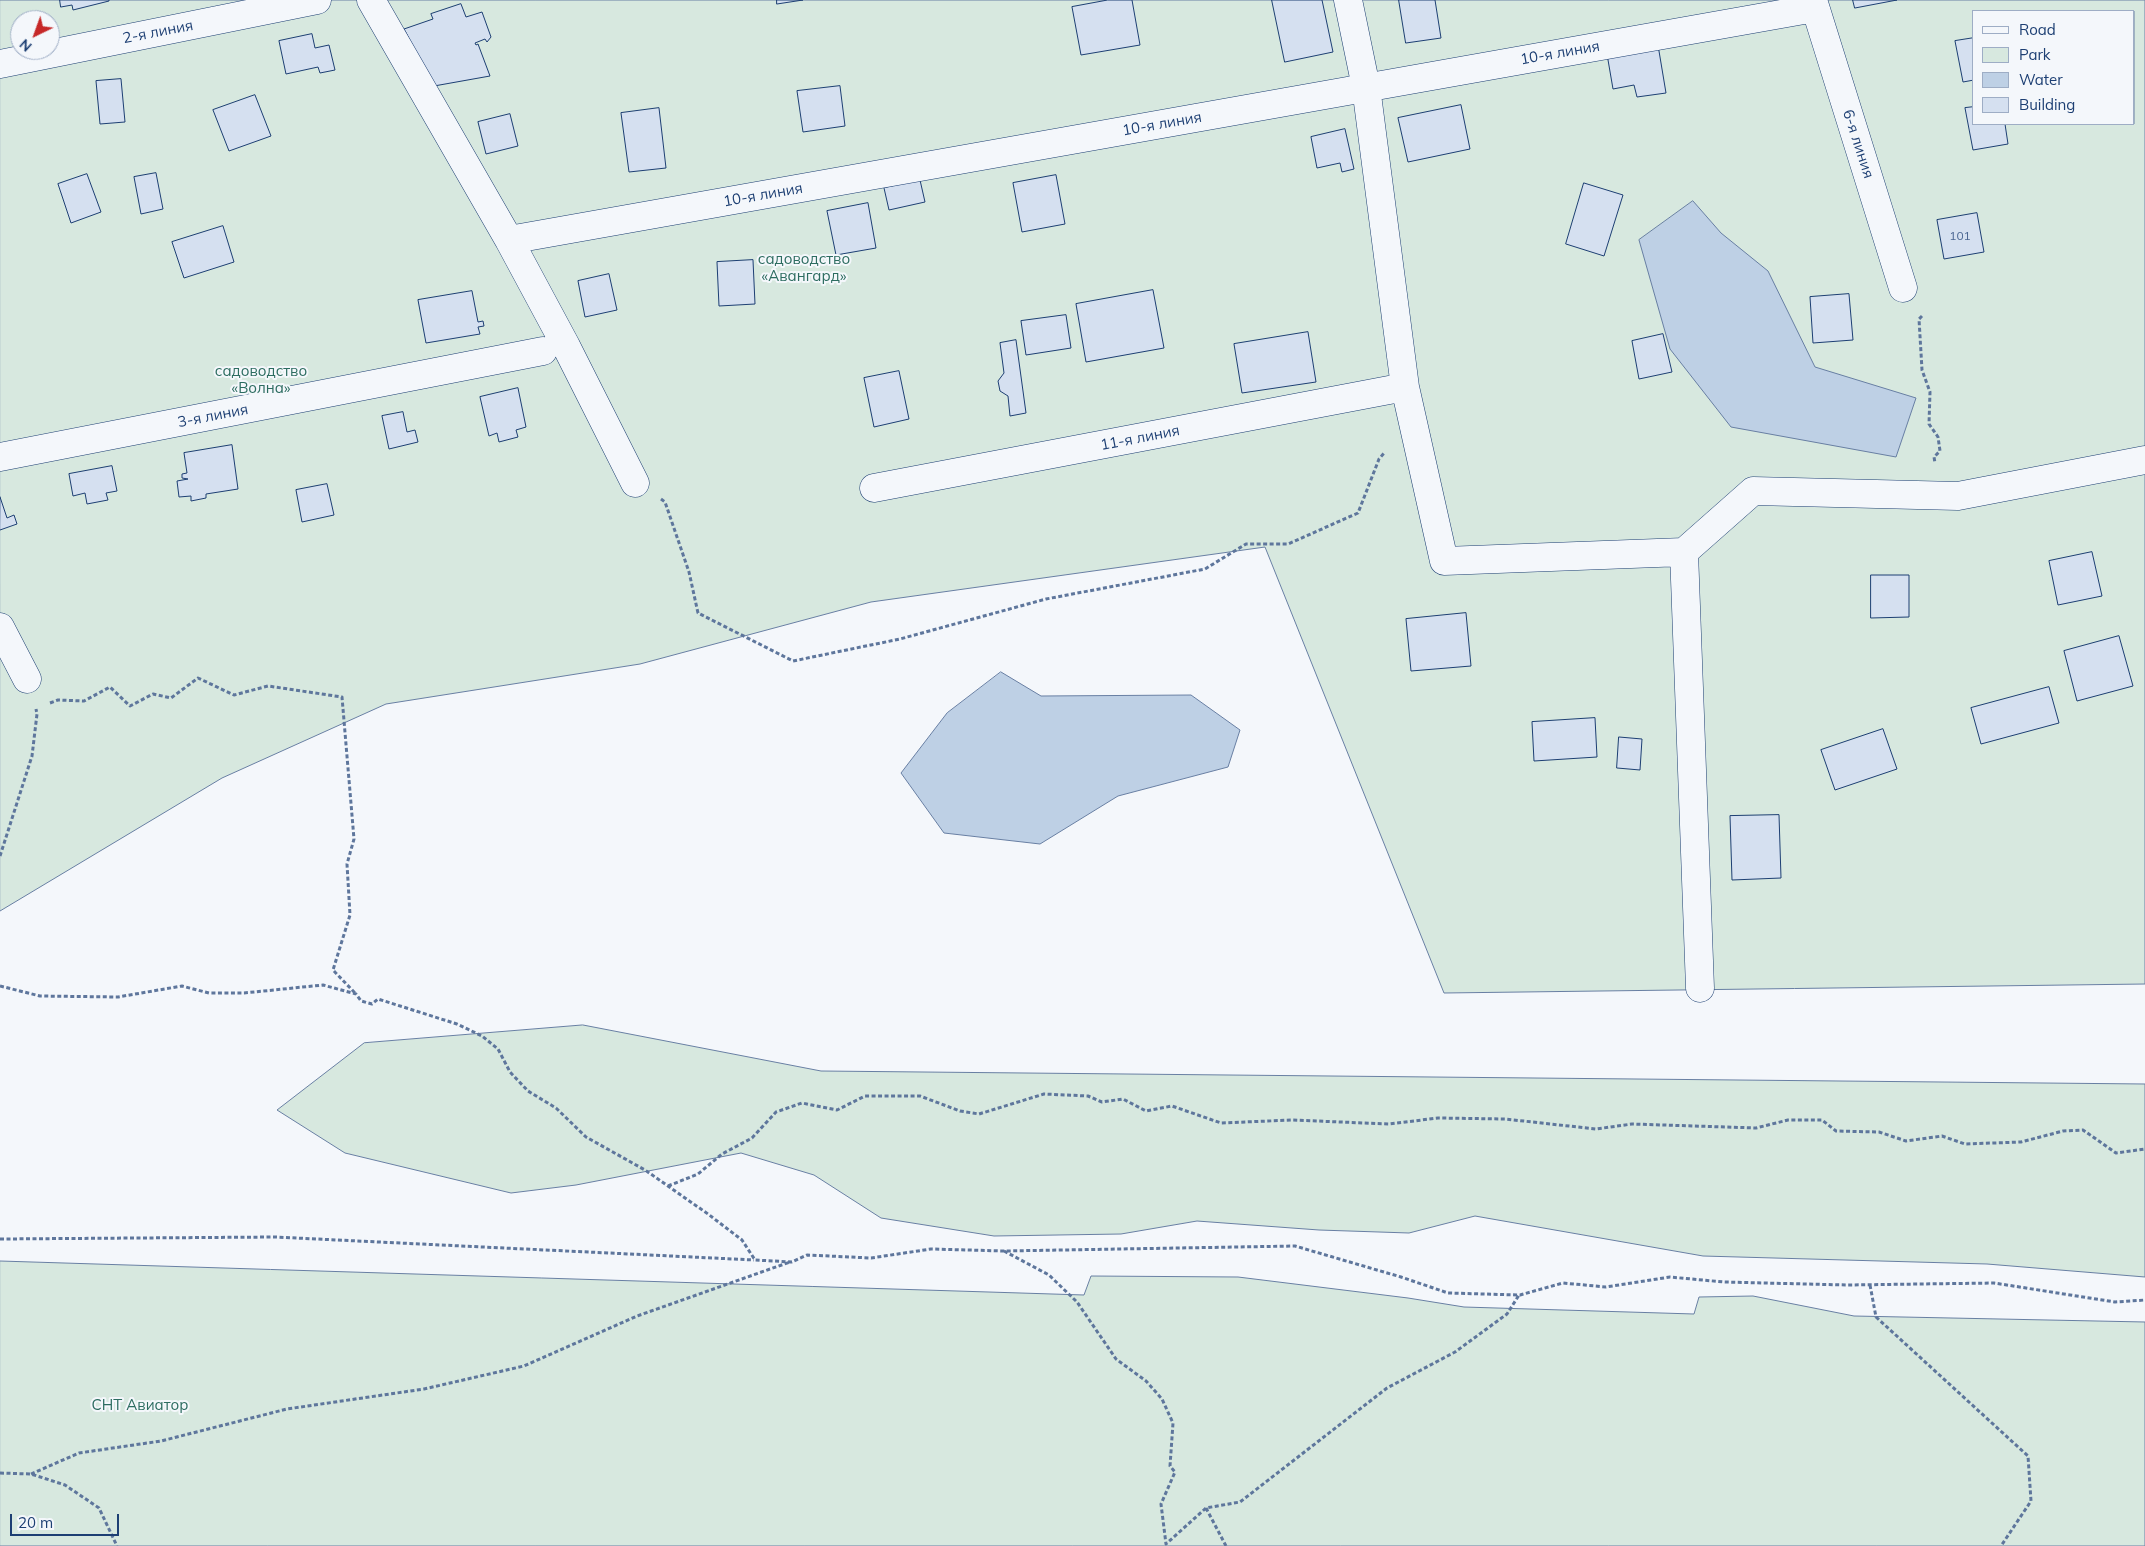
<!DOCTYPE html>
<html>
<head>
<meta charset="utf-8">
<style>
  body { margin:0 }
  #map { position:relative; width:2145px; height:1546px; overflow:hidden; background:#f4f7fb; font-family:Mulish,sans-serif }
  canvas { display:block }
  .legend { position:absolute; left:1972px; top:10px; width:162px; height:115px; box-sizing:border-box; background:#f4f7fb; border:1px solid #9eadc5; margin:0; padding:6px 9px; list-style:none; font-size:15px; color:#1d3f73 }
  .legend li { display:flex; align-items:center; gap:10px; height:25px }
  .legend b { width:25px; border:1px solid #9eadc5 }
  .north { position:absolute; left:10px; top:10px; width:50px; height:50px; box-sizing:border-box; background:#f4f7fb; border:1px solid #9eadc5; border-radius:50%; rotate:222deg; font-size:14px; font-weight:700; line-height:20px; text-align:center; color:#1d3f73 }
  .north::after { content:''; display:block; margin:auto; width:18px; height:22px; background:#c62828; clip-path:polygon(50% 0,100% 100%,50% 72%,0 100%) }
  .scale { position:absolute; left:10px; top:1514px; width:109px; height:22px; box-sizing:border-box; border:2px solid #1d3f73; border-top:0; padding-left:6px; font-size:15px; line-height:18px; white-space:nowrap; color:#1d3f73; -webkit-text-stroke:4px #f4f7fb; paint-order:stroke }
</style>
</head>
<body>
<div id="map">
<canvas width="2145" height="1546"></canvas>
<ul class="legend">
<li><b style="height:6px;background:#f4f7fb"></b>Road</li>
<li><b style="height:14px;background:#d7e8df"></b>Park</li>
<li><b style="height:14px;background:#bed0e5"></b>Water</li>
<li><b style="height:14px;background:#d5e0f0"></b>Building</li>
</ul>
<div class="north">N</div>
<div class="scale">20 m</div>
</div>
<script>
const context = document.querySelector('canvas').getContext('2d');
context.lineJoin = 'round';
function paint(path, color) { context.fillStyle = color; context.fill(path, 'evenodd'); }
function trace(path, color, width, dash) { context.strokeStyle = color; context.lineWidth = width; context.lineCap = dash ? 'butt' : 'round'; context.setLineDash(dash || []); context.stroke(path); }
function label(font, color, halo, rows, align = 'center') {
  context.font = font + ' Mulish,sans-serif'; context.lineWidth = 4; context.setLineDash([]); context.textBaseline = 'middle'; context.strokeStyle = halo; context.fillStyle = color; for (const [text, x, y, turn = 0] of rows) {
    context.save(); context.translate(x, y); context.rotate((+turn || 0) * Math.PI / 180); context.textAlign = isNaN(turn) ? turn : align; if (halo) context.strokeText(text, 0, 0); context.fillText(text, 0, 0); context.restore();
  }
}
const green = new Path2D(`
  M0,0h2145v984l-701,9 -179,-446 -394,55 -231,62 -254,40 -164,74 -222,133zM1974,11h160v113h-160zM20,20h30v30h-30z
  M583,1025l238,46 1324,13v193l-158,-13 -284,-8 -228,-40 -66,17 -90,-3 -122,-9 -76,13 -127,2 -113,-18 -67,-43 -73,-22 -165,32 -65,8 -166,-40 -68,-43 87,-67z
  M0,1261l1084,34 7,-19 147,1 170,21 56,9 230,7 5,-17 54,-1 101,20 291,6v224h-2145z`);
const water = new Path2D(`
  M1693,201l28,32 47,38 47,96 101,31 -20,59 -165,-30 -61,-78 -31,-109z
  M1001,672l40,24 150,-1 49,35 -12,37 -110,29 -78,48 -96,-11 -43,-60 46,-60z`);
const building = new Path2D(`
  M60,0h49v1l-36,9 -1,-5 -11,2z
  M777,0h26l-26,4z
  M1108,0h24l8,45 -59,10 -9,-48z
  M1272,0h50l11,52 -48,10z
  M1399,0h36l6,38 -35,5z
  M1853,0h44l-42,8z
  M461,4l5,13 16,-5 9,25 -4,5 -2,-3 -10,4 1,2 2,-1 12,32 -56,10 -30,-57 29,-10 -2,-5z
  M312,34l3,14 14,-3 6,25 -15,3 -2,-6 -32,7 -7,-33z
  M1974,38v42l-11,2 -8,-41z
  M1658,45l8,48 -29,4 -3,-12 -21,4 -6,-35z
  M121,79l4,43 -25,2 -4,-43z
  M840,86l5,40 -42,6 -6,-41z
  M255,95l16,41 -42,15 -16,-41z
  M1461,105l9,44 -62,13 -10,-44z
  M1974,107v17h31l3,20 -35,6 -8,-42z
  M659,108l7,60 -37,4 -8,-59z
  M510,114l8,32 -32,8 -8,-32z
  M1345,129l9,40 -12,3 -2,-9 -23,5 -6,-31z
  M156,173l7,36 -22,5 -7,-37z
  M87,174l14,38 -30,11 -13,-39z
  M1056,175l9,49 -43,8 -9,-49z
  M920,180l5,22 -36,8 -5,-22z
  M1584,183l39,12 -19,61 -38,-12z
  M868,203l8,45 -40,7 -9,-44z
  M1977,213l7,39 -40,7 -7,-39z
  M223,226l11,36 -50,16 -12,-36z
  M753,260l2,44 -36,2 -2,-44z
  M609,274l8,36 -32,7 -7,-36z
  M1153,290l11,58 -78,14 -10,-58z
  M472,291l6,31 5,-1 1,5 -6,1 2,7 -54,9 -8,-43z
  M1849,294l4,46 -40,3 -3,-46z
  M1066,315l5,33 -45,7 -5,-34z
  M1308,332l8,50 -74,11 -8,-49z
  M1663,334l9,38 -33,7 -7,-38z
  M1016,340l10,73 -16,3 -2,-20 -8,-5 -2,-10 6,-8 -4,-30z
  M899,371l10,48 -35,8 -10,-49z
  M518,388l8,39 -10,3 2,7 -19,5 -2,-9 -8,3 -9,-39z
  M403,412l4,20 8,-2 3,12 -29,7 -7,-33z
  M232,445l6,44 -32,5v4l-15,3v-5l-12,1 -2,-16 11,-2 -6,-1v-4l5,-1 -3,-20z
  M112,466l5,25 -11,2 2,7 -21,4 -2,-11 -12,3 -4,-22z
  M327,484l7,31 -32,7 -6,-32z
  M0,497l7,21 7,-3 3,9 -17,6z
  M2092,552l10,44 -44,9 -9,-44z
  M1871,575h38v42l-38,1z
  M1466,613l5,53 -60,5 -5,-52z
  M2119,636l14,50 -56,15 -13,-50z
  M2049,687l10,36 -78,21 -10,-36z
  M1595,718l2,39 -63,4 -2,-39z
  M1883,729l14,40 -62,21 -14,-40z
  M1619,737l23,2 -2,31 -23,-2z
  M1779,815l2,63 -49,2 -2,-64z`);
const path = new Path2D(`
  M1922,316l-3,3 3,51 8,22 -1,32 9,13 2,14 -6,6 1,6
  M661,499l4,3 24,70 9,41 95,48 107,-22 146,-40 159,-30 41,-25h42l70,-31 21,-54 6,-7
  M50,703l8,-3 26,1 26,-14 20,19 23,-12 18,4 27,-20 36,17 34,-9 74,11 12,142 -7,25 3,51 -17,55 22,23
  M0,856l32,-100 5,-42 -1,-5
  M0,986l40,10 78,1 64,-11 27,7h35l79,-8 33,9 5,7 11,3 6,-5 79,25 25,12 16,13 12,23 18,19 28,17 30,29 59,33 63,44 34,26 13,20 37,2 15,-7 64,3 60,-9 73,2 291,-5 106,31 47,16 72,2 43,-12 43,4 64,-10 54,5 123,3 147,-2 121,19 30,-2
  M668,1186l30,-12 24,-20 30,-16 24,-26 26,-9 35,7 28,-14h55l40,15 19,3 65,-20 44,2 14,6 21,-3 23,12 26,-5 49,17 71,-3 97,4 49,-6 67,1 91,10 36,-5 124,4 32,-8h34l14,11 43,1 27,9 36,-5 23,8 56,-2 42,-11 20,-1 33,23 29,-4
  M0,1239l275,-2 479,23
  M1004,1251l45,24 28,27 39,57 30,22 16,18 11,24 -3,43 5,6 -14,32 5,40 40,-36 34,-6 147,-114 68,-36 52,-38 12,-19
  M1870,1285l6,32 152,139 3,45 -30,45
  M0,1473l31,1 34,11 34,23 18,38
  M31,1474l48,-21 82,-12 126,-32 137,-20 100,-23 113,-50 153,-54
  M1206,1508l20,38`);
const minor = new Path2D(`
  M371,0l138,240 57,106 69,137
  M1348,0l18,87 39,300 39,174 240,-9 69,-61 205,5 187,-36
  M1813,0l90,288
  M0,64l317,-64
  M509,240l1306,-232
  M0,457l543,-106
  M874,488l531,-101
  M1684,552l16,436
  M0,627l27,52`);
const numberNames = [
  ["101",1960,236]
];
const streetNames = [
  ["2-я линия",158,32,-11],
  ["10-я линия",1560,53,-10],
  ["10-я линия",1162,124,-10],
  ["6-я линия",1858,144,72],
  ["10-я линия",763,195,-10],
  ["3-я линия",213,416,-11],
  ["11-я линия",1140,438,-11]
];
const parkNames = [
  ["садоводство",804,259],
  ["«Авангард»",804,276],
  ["садоводство",261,371],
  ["«Волна»",261,388],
  ["СНТ Авиатор",140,1405]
];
paint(green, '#d7e8df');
trace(green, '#687fa3', 1);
paint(water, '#bed0e5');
trace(water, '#687fa3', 1);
paint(building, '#d5e0f0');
trace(building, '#1d3f73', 1);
trace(minor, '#1d3f73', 29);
trace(path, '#5e769c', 3, [4, 2.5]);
trace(minor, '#f4f7fb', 28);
label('12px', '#4b6792', null, numberNames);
label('15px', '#1d3f73', '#f4f7fb', streetNames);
label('15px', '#2c6c60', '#f4f7fb', parkNames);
</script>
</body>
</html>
